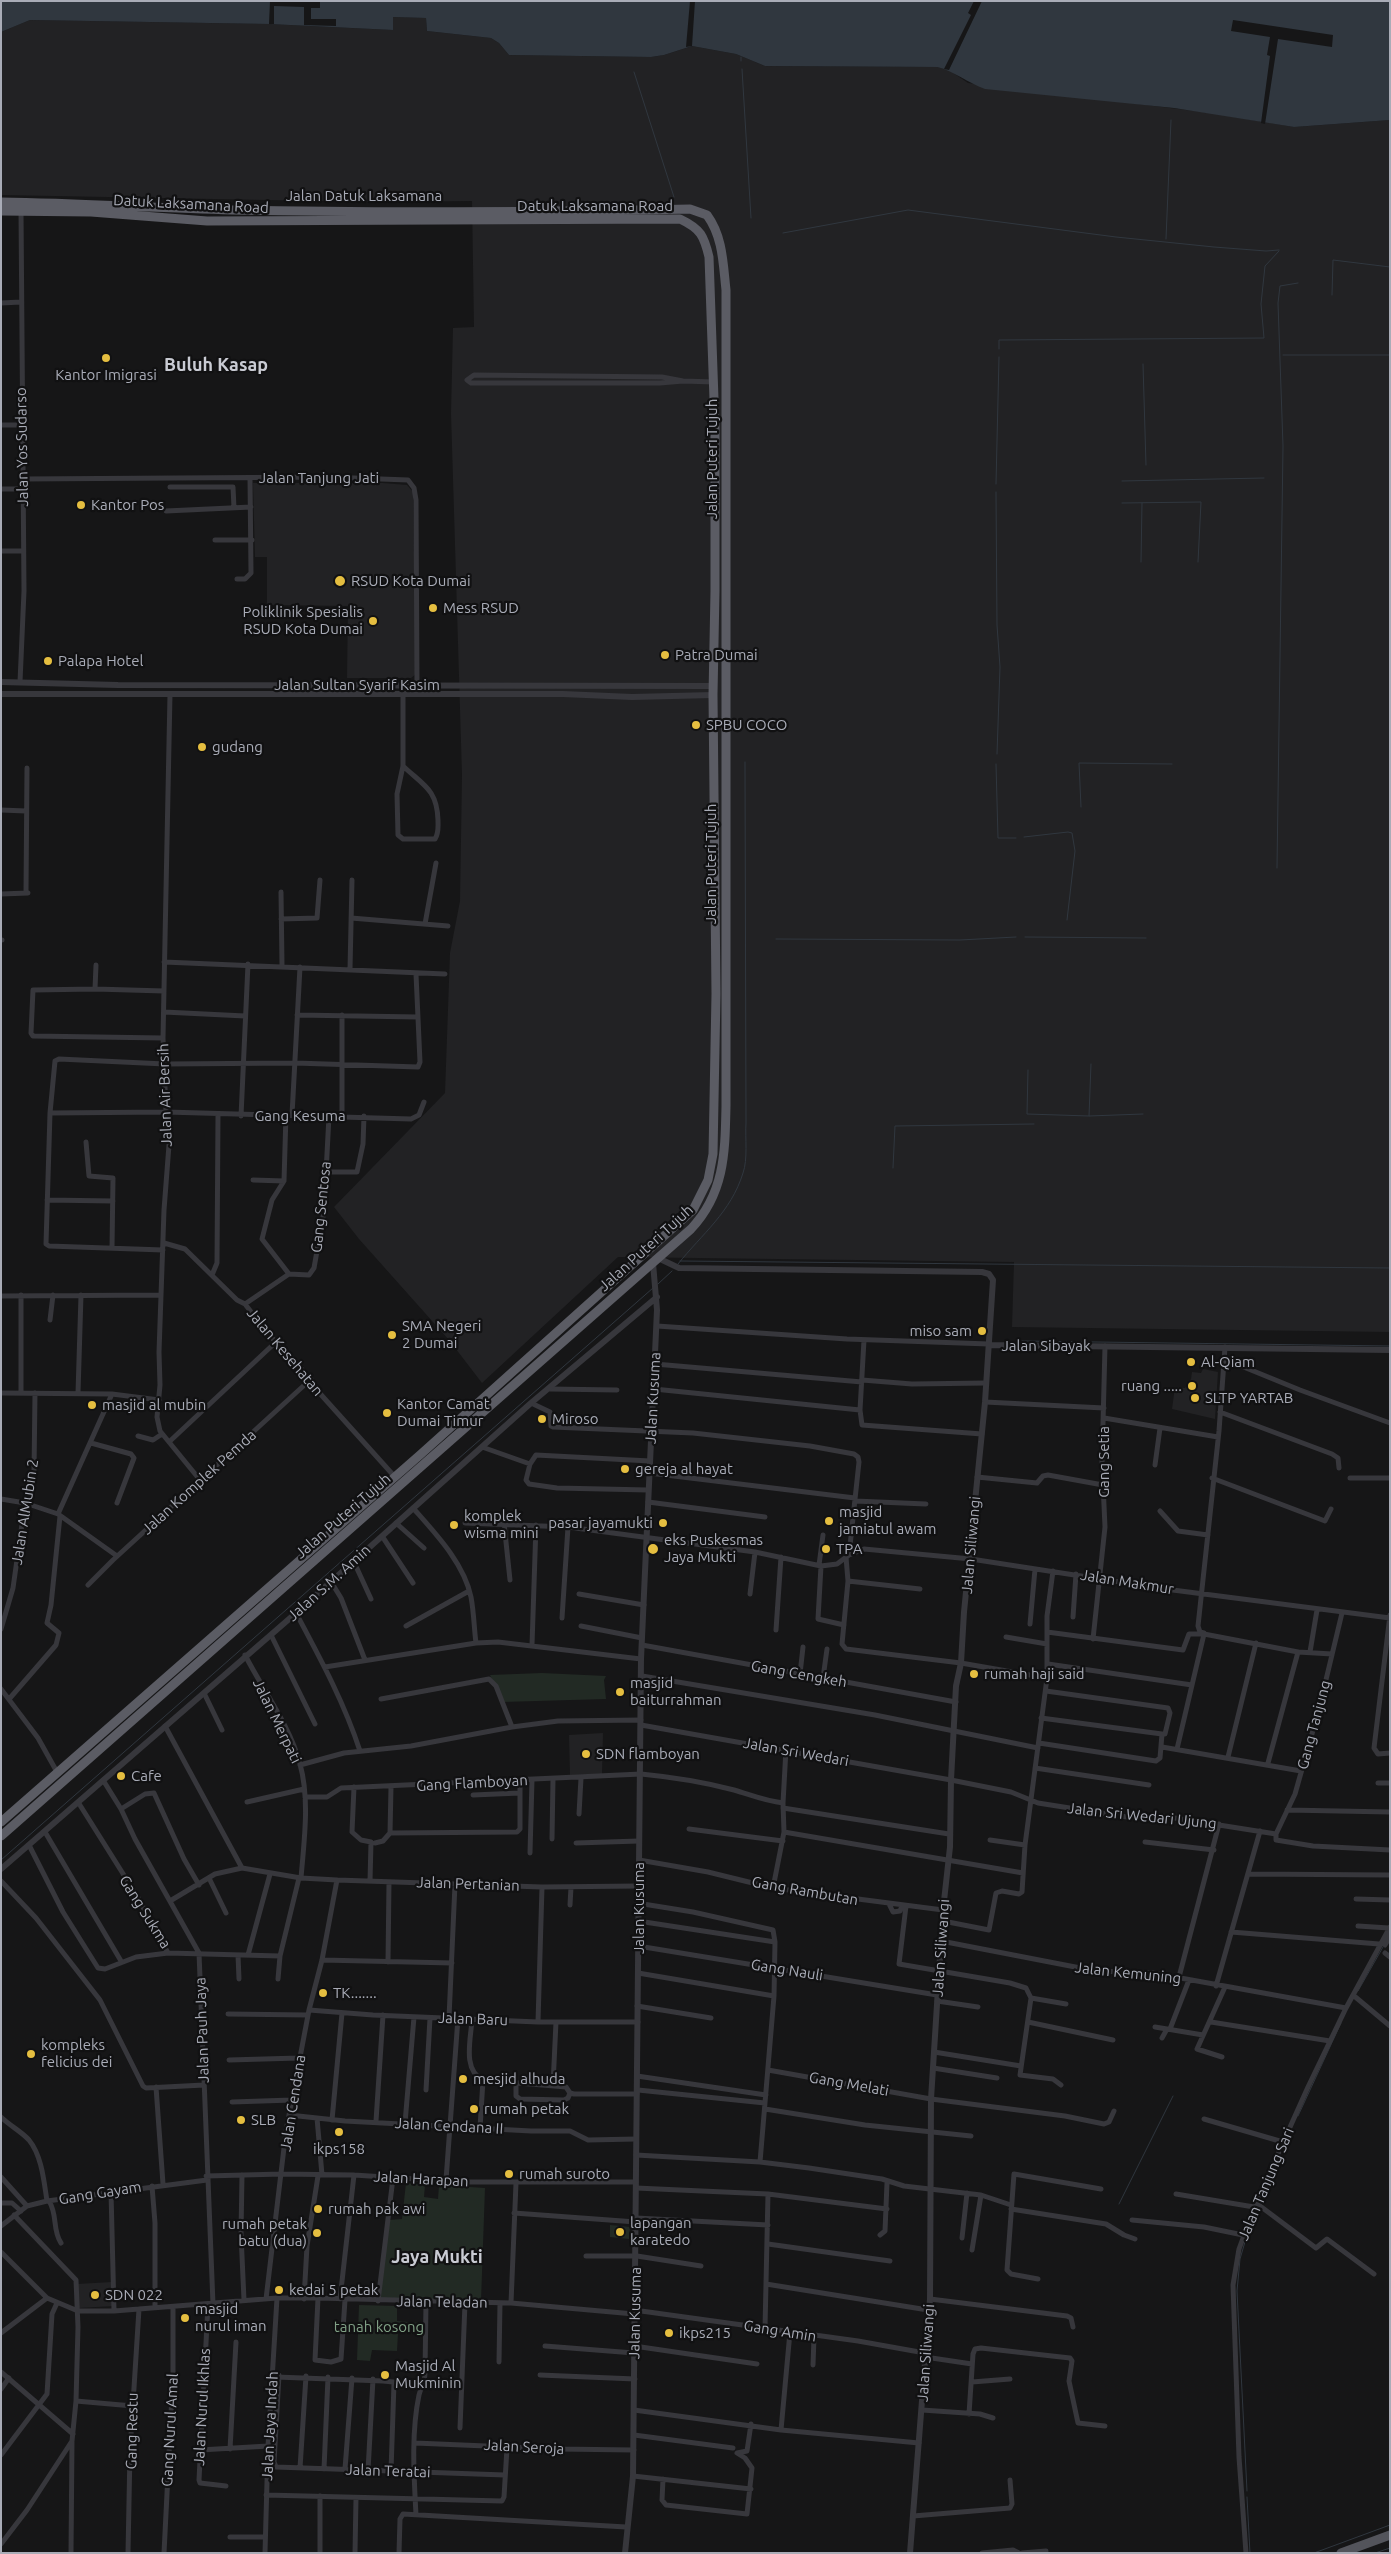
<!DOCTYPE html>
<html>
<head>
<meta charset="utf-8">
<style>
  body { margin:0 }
  #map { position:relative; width:1391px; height:2554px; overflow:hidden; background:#161617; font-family:Ubuntu,sans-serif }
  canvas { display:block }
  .frame { position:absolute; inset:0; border:2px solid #a9acb7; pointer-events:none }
</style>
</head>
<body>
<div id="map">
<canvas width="1391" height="2554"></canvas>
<div class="frame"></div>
</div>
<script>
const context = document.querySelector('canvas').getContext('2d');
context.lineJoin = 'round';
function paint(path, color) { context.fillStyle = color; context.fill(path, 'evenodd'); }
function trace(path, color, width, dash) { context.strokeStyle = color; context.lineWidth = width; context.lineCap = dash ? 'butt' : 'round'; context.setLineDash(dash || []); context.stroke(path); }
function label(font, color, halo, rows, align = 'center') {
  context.font = font + ' Ubuntu,sans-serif'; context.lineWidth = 4.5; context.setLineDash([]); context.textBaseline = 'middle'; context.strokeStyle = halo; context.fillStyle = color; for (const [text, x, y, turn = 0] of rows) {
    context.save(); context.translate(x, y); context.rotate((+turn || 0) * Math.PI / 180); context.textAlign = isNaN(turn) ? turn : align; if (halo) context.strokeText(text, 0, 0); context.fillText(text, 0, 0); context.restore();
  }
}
const built = new Path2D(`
  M393,17l33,1 1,13 64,7 8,5 10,12 142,2 13,-2 28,-9 44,8 29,12 172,1 12,3 19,13 243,30 83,14 96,-7v1212l-378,-5 2,-65 -396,-5 -136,126 -33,-43 -90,-101 -25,-32 111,-114 5,-140 10,-52 2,-126 -11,-362 2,-85 21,-1 -2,-126 -99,1 -372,-7v-163l29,-12 239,4 123,6z
  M253,483h130l24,2 6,7 3,182 -5,4h-64l1,-72 -81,-1v-48h-12z
  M1203,1369l15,3 -3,47 -43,-10 3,-22 10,1 6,-9 1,-7 9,1z
  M603,1733l-1,41 -32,1 -1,-40z
  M112,2282l2,24 -36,2 -1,-24z`);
const green = new Path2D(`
  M542,1673l64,3 -2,4 2,19 -104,3 -12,-27z
  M406,2183l19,2 -1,12 14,2 1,-14 46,3 -4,113 -101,-2 9,-79 13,-1z
  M610,2225l20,2 -1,12 -19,-2z
  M359,2305l38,1v15l23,2 -1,11 -21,-1 -1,18 -25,-1 -2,11 -13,-1z`);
const water = new Path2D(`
  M1,1h1389v119l-96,7 -120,-19 -189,-19c-17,-6 -31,-18 -48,-22l-172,-1 -29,-12 -44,-8 -28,9 -13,2 -142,-2 -10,-12 -8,-5 -64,-7 -1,-13 -33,-1v13l-124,-6 -239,-4 -29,12z`);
const pier = new Path2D(`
  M270,1h50v7h-9v11h25v7l-32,-1v-18l-30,-1v18h-5z
  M690,1h5l-3,45 -6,1z
  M974,1h8l-33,69 -5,-1 27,-54 -3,-2z
  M1233,20l100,15 -1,12 -54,-8 -13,85 -4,-1 9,-67 -3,-1 3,-18 -39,-6z`);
const stream = new Path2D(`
  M741,57v4
  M742,69l9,149
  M634,72l40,125
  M783,233l125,-23 208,27 98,10 52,4 13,-1
  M1166,239l5,-119
  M1332,295l1,-35 57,7
  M999,349v-9l265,-2 -3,-34 4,-38 14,-15
  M1283,355h107
  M1143,364l3,101
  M1122,481l142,-3
  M996,484l3,-127
  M996,492l1,133 3,42 -3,87
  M1122,503l79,-1 -3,60
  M1141,562l1,-59
  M996,764l2,74h18
  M1081,807l-2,-44 93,1
  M1024,837l44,-5 4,1 3,18 -8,69
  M1277,868l6,-422 -5,-143 2,-17 18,-3
  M1025,937l121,1
  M776,939l184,1 56,-3
  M1091,1064l-2,52 54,-2
  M1028,1070l-1,44 62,2
  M893,1168l2,-42 139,-2
  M680,1261l710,7
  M678,1264c24,-30 53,-52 65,-91 5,-14 2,-35 3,-50l-1,-361
  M658,1284l14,-13
  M1022,1341l368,5
  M1,1860l652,-572
  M1358,1991l25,-44
  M1298,2116l43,-93
  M1261,2203l8,-22
  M1119,2204l54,-108
  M1252,2222l6,-13
  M1247,2491l-10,-200 3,-32 7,-24
  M1247,2497l3,56
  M1314,2553l76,-28
  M1375,2553l15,-5`);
const minor = new Path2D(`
  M1,303l20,-1
  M683,381l-23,2h-189l-4,-3 7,-5 188,2 21,4 31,1
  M1,425h20
  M23,479l304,-2 81,3 6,8 2,12 1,185
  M170,487h63l1,21
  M1,489h21
  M166,511l85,-4
  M215,540h37
  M1,551h22
  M237,579h8l6,-6 -1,-95
  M20,682l4,-91 -3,-380
  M170,694l-7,344 3,74 4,20 -6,78 -5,142 1,33 -3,32 3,14 40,49
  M403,766c20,19 34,23 35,54 0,7 1,13 -3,19h-32l-5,-4 -1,-41 6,-28v-72
  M1,810l25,1
  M281,892l1,73
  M1,894l27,-1 -2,-1 1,-124
  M351,918l97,8
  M281,919l36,-1 3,-38
  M425,924l11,-61
  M1,940h1
  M164,962l281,12
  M350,969l2,-89
  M95,989l1,-24
  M164,1012l81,4
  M297,1015l121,2
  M163,1038l-130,-2 -2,-3 2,-43 62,-1 69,2
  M50,1113l116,-1 245,7 8,-4 5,-13
  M286,1114l-2,67 -12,19 -10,39 27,35
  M292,1115l8,-148
  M241,1116l7,-152
  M342,1116v-101
  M86,1142l3,34 24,2 -1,70
  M326,1172h31l6,-28 1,-28
  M253,1180l31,1
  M47,1200l66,1
  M164,1243l21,6 52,51 8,4 23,30 30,30 17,24 80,89
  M163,1250l-114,-4 -3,-2 4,-131 5,-52 4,-2 106,5 130,-1 123,4 2,-5 -4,-88
  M289,1274l20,1 5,-7 10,-57 5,-95
  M212,1275l5,-12 1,-148
  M21,1295v98
  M1,1296l160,-1
  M245,1304l44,-30
  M50,1320l3,-25
  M657,1326l190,13 142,5
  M864,1340l-4,70 2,15 120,9
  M1224,1359l76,31 90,33
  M655,1364l207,18
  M862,1380l50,4 74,-1
  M550,1389l67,1
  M654,1389l206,21
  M1,1393l111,1 47,6
  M78,1393l3,-98
  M985,1402l119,6
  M531,1403l19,9 1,14 2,1 140,6 117,13 44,8 4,3 1,5 -10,93
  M1220,1412l112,42 6,4 1,10
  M1104,1418l114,19
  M138,1436l15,4 9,-6
  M169,1442l108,-101
  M91,1443l40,11 3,4 -17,45
  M482,1447l48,17 -4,16 3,4 28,4 91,2
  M530,1464l6,-9 114,6
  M1155,1465l5,-37
  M649,1473l206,25
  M977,1477l60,6 6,-7 5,-1 55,10
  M1212,1478l113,43 6,-12
  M1350,1478h40
  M1,1499l24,4 33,11 59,42
  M855,1501l71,3
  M648,1502l117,15
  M413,1508c22,25 51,55 58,89 3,16 3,31 5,46
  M1160,1511l18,20 30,4
  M58,1514l54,-120
  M396,1523l28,25
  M465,1523l103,4 187,25 66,14 16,-2 12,-9 15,-6 107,10 194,30 225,29
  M504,1523l6,57
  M382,1536l31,47
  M846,1557l2,24 -6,63 4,5 115,14 86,15
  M354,1562l17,37
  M819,1565l4,-30
  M821,1566l-3,53 26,6
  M330,1580l11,18 24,62
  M848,1581l72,8
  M88,1585l25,-25 198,-181
  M579,1594l65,11
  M750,1594l5,-42
  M296,1613c24,45 48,89 64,138
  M1390,1615l-16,133 4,6 12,-1
  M1073,1617l3,-43
  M562,1618l6,-91
  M1030,1624l5,-55
  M406,1626l63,-35
  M581,1626l61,12
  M1,1629l12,-41 12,-85 9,-31 1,-79
  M776,1630l5,-73
  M1047,1632l136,18 6,-16h15l94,18 34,2
  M1204,1633l-4,-1 -2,-6 21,-195 6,-84
  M271,1635l44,89
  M1006,1637l41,7
  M1093,1639l12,-112 -3,-65 3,-116
  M532,1645l4,-120
  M642,1645l314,57
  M1310,1652l7,-42
  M245,1655c18,35 45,71 55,109 10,36 4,77 1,114
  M1048,1664l144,21
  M325,1667l151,-24 22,-1 143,17
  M800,1674l3,-27
  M642,1676l233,39 163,33
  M823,1678l4,-29
  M1,1689l37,49 19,34
  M1046,1691l122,17 2,5 -5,21h-3
  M204,1693l18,37
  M10,1698l46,-53 3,-12 -12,-10 4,-18 9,-89
  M381,1699l108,-20 7,7 16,41
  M641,1725l310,55 60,12 27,11 89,14 35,-1 114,18
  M165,1726l77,142
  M1039,1743l117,18 4,-3 2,-24 -121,-16
  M1162,1747l139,24
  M1177,1749l27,-115
  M1228,1757l28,-114
  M1268,1763l30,-111
  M300,1765l44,-12 67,-7 101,-19 46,-6 83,-1
  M1035,1768l114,17
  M103,1780l18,29 14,30 64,114 14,351
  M1378,1783h12
  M354,1787l-2,45 9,8 10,2 -1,39
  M473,1795l47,-2
  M305,1797h22l14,-9 300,-14c31,3 63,8 93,16 17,5 31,11 49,13
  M78,1802l59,94 31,57 112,3
  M247,1802l57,-13
  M783,1808l166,26
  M121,1809l24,-15 9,-1 30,66 15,26
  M1287,1810l103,2
  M579,1814l2,-36
  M689,1829l94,12
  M45,1832l76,129
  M784,1832l239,41
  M390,1833l127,-1 3,-3v-49
  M1276,1834l19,-40 24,-85 23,-96
  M1276,1834v6l37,6 77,4
  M552,1839l1,-60
  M990,1840l35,5
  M1145,1842l69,8
  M375,1843l8,-2 7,-8 1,-46
  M576,1843l63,-2
  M30,1847l33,65 35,56 7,1 31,-12 32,-4
  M530,1853l2,-73
  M639,1860l69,12 65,16 170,22
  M1248,1874l142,1
  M209,1878l17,35
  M1,1881l35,37 64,82 43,86 3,2 58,-3
  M773,1888l11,-56 -1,-29 3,-54
  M1356,1899l34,1
  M170,1901l45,-27 27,-6 59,10 36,2 205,7 96,-1
  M637,1903l56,9 80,18 2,12 -1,54
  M889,1904l4,8 7,-1 2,-5
  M570,1905l1,-18
  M906,1906l-7,58 111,19 16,5 5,10 -11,77 33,4 8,6
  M638,1921l137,21
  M943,1921l46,9 7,-37 6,-2 17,3 3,-2 3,-47 22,-167v-62l6,-45
  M1358,1926l31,2
  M1231,1932l148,12
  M941,1941l155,30 57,2 193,35
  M1385,1945l5,-8
  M638,1946l299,49
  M1385,1953l5,4
  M238,1955l1,24
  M248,1955l22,-81
  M322,1960l130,3
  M388,1962l1,-80
  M638,1973l136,23 -14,166
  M1179,1977l40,-153
  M278,1979l2,-23 19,-78
  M1216,1986l44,-155
  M1353,1995l37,31
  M1031,1998l35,6
  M937,2001l41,6
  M637,2006l74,12
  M309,2010l64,5 165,7h100
  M228,2014l80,1
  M449,2018l6,-134
  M472,2019c-1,20 -10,51 11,61l83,7 4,6 4,1h63
  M538,2022l4,-135
  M1028,2022l85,18
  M1211,2022l119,19
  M1155,2027l48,8
  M1170,2029l19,-49
  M1162,2038l5,-9
  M934,2052l87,14
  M1222,2057l-25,-8 28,-62
  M229,2060l70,-2
  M933,2068l64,10
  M768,2070l163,29 134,17 39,8 5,-2 5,-11
  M637,2076l129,19
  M516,2083v13l4,3 44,1 4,-2 2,-5
  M553,2085l3,-63
  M156,2087l7,97
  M426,2090l4,-72
  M638,2090l127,13
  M232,2102l60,-2
  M765,2109l100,16 106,11
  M289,2115l56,6 186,10h39l18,9 48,-1
  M1,2117c9,9 20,14 28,23 13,16 15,42 18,61
  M317,2118l5,57
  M1204,2119l79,23
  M332,2120l10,-107
  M376,2121l7,-106
  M405,2123l9,-106
  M480,2128l3,-48
  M636,2155l124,7 49,6 73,11 22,7 77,9 30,10
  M242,2175l-1,59 3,66
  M206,2176l76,-2 72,1 108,7h174
  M1,2177l26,29
  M446,2180l12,-162
  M152,2186l3,37v84
  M636,2188l132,6 119,15
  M111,2192l3,119
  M1176,2194l78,13
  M49,2201c9,14 3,29 12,42
  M1,2203h11l9,8
  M1256,2203l60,45 11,-9 47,35
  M1011,2209l95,15 18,11 11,4
  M514,2213l122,9
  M14,2215l62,65 2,47 -2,74 -4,40 -1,112
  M636,2218l132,7
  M1132,2220l72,7 39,8
  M1,2226l26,-20 20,-5 160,-21
  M880,2235l5,-4 2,-48
  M962,2238l5,-45
  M768,2244l122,17
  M972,2250l9,-55
  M1,2252l46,46 31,13h36l163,-13h41l193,5 123,11
  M586,2256h51l64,10
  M1038,2279l-27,-5 -4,-4 7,-96 87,15
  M766,2284l162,26
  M318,2298l-3,62 16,2 10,-3 4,-59
  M266,2299l20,-168 23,-121 13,-50 15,-80
  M304,2299l3,-53 11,-70
  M340,2299l14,-124
  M930,2299l137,17 4,2 2,9
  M378,2301l15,-123
  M511,2303l5,-120
  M208,2304l-9,176 1,3 26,3
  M634,2310l224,31 67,12
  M765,2328l3,-134
  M1,2333l46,-35
  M545,2346l89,7
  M634,2346l123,18
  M925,2357l47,7
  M499,2362l1,-59
  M813,2365l1,-28
  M1,2372l72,62
  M279,2375l-5,87 2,5 229,8
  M540,2375l95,4
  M276,2377l107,4 41,4
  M972,2382l38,-3
  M1,2389l8,-11
  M76,2401l57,5
  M634,2410l147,20 138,13
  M922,2410l58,4 13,4
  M969,2414l4,-60 2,-5 6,-1 89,10 2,3 -3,20 9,42 27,3
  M460,2428l5,-125
  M781,2430l9,-98
  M634,2435l99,13
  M415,2443l142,6 77,1
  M230,2449l6,-107
  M200,2450l68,-4
  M1,2455l46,-61 5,-80 5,-11
  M300,2468l6,-92
  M324,2469l4,-92
  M345,2469l7,-91
  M368,2471l5,-92
  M391,2471l3,-88
  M633,2476l118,13
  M663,2479l-1,21 4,5 81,9 5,-46 -7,-10 -8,-5 10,-2 4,-27
  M266,2495l236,6 2,-4 3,-49
  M320,2496v57
  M416,2515c-2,-39 -5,-82 3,-120 2,-8 6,-13 6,-22l1,-71
  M913,2516l97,-8 2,-4 -2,-24
  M230,2537h35
  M1,2544l26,-34 45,-69
  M128,2553l2,-102 9,-142
  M164,2553l9,-178v-68
  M265,2553l3,-107 9,-148
  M355,2553l1,-55
  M399,2553l1,-34 3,-5 223,13
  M982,2553l31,-3 6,3
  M1022,2553l24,-2
  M1246,2553l-7,-96 -6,-172 6,-36 17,-46 52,-116 38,-79 44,-81`);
const tertiary = new Path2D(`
  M1,682l117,3 595,1
  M1,694h562l69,3 81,-2
  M658,1258l21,10 303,4 7,2 4,6 -8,122 -21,210 -3,51 -5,23 -5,94 -1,67 -7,63 -12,189 -1,200 -20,254
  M989,1345l401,5
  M1,1869l295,-256 235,-210 126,-106
  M625,2553l8,-77 8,-817 16,-349 -4,-47`);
const primary = new Path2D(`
  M1341,2553l49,-18`);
const trunk = new Path2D(`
  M1,202c77,1 154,6 231,8 153,3 306,2 458,-1l17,6c16,22 16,48 19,75v816c-1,46 -1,87 -35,123l-690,607
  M1,211l90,1 116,9 473,-2c21,10 24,17 29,38l6,171v163l-2,104 3,299 -3,160 -5,26 -15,30 -272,244 -420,368`);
const markers = [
  [106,358,5,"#e5be40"],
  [81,505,5,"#e5be40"],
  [340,581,6,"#e5be40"],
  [433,608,5,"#e5be40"],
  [373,621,5,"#e5be40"],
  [665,655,5,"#e5be40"],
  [48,661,5,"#e5be40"],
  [696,725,5,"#e5be40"],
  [202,747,5,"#e5be40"],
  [982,1331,5,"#e5be40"],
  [392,1335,5,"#e5be40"],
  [1191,1362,5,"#e5be40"],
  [1192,1386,5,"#e5be40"],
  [1195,1398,5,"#e5be40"],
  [92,1405,5,"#e5be40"],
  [387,1413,5,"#e5be40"],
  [542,1419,5,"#e5be40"],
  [625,1469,5,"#e5be40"],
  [829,1521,5,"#e5be40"],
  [663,1523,5,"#e5be40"],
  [454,1525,5,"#e5be40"],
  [653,1549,6,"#e5be40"],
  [826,1549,5,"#e5be40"],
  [974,1674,5,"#e5be40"],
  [620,1692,5,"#e5be40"],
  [586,1754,5,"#e5be40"],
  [121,1776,5,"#e5be40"],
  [323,1993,5,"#e5be40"],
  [31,2054,5,"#e5be40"],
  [463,2079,5,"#e5be40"],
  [474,2109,5,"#e5be40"],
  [241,2120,5,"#e5be40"],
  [339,2132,5,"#e5be40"],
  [509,2174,5,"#e5be40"],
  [318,2209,5,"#e5be40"],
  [620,2232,5,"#e5be40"],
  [317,2233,5,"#e5be40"],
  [279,2290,5,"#e5be40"],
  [95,2295,5,"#e5be40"],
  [185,2318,5,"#e5be40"],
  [669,2333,5,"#e5be40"],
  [385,2375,5,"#e5be40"]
];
const streetNames = [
  ["Jalan Datuk Laksamana",364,196],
  ["Datuk Laksamana Road",191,204,3],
  ["Datuk Laksamana Road",595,206],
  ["Jalan Yos Sudarso",22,447,-91],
  ["Jalan Puteri Tujuh",712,459,-90],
  ["Jalan Tanjung Jati",319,478],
  ["Jalan Sultan Syarif Kasim",357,685],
  ["Jalan Puteri Tujuh",711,864,-90],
  ["Jalan Air Bersih",165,1095,-92],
  ["Gang Kesuma",300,1116],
  ["Gang Sentosa",321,1207,-84],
  ["Jalan Puteri Tujuh",646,1248,-42],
  ["Jalan Sibayak",1046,1346],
  ["Jalan Kesehatan",285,1352,50],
  ["Jalan Kusuma",653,1398,-87],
  ["Gang Setia",1104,1462,-90],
  ["Jalan Komplek Pemda",199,1482,-42],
  ["Jalan AlMubin 2",25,1512,-81],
  ["Jalan Puteri Tujuh",343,1516,-41],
  ["Jalan Siliwangi",971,1545,-85],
  ["Jalan Makmur",1127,1582,9],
  ["Jalan S.M. Amin",329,1583,-42],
  ["Gang Cengkeh",799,1674,10],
  ["Jalan Merpati",277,1721,64],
  ["Gang Tanjung",1314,1725,-75],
  ["Jalan Sri Wedari",796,1752,10],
  ["Gang Flamboyan",472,1783,-3],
  ["Jalan Sri Wedari Ujung",1142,1816,6],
  ["Jalan Pertanian",468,1884,2],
  ["Gang Rambutan",805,1891,10],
  ["Jalan Kusuma",639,1908,-90],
  ["Gang Sukma",145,1912,58],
  ["Jalan Siliwangi",941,1948,-86],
  ["Gang Nauli",787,1970,9],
  ["Jalan Kemuning",1128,1973,6],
  ["Jalan Baru",473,2019,2],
  ["Jalan Pauh Jaya",202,2030,-92],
  ["Gang Melati",849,2084,10],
  ["Jalan Cendana",293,2103,-81],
  ["Jalan Cendana II",449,2126,3],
  ["Jalan Harapan",421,2179,3],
  ["Jalan Tanjung Sari",1266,2184,-67],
  ["Gang Gayam",100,2193,-9],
  ["Jalan Teladan",442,2302,1],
  ["Jalan Kusuma",635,2313,-89],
  ["Gang Amin",780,2331,9],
  ["Jalan Siliwangi",926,2353,-86],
  ["Jalan Nurul Ikhlas",202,2407,-87],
  ["Jalan Jaya Indah",270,2426,-87],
  ["Gang Nurul Amal",170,2430,-87],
  ["Gang Restu",132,2431,-89],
  ["Jalan Seroja",524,2447,3],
  ["Jalan Teratai",388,2471,2]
];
const poiNames = [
  ["Kantor Imigrasi",106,375,"center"],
  ["Kantor Pos",91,505],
  ["RSUD Kota Dumai",351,581],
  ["Mess RSUD",443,608],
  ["Poliklinik Spesialis",363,612,"right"],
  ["RSUD Kota Dumai",363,629,"right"],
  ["Patra Dumai",675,655],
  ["Palapa Hotel",58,661],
  ["SPBU COCO",706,725],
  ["gudang",212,747],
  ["SMA Negeri",402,1326],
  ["2 Dumai",402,1343],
  ["miso sam",972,1331,"right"],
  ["Al-Qiam",1201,1362],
  ["ruang .....",1182,1386,"right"],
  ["SLTP YARTAB",1205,1398],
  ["Kantor Camat",397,1404],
  ["Dumai Timur",397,1421],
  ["masjid al mubin",102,1405],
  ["Miroso",552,1419],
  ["gereja al hayat",635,1469],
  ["masjid",839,1512],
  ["jamiatul awam",839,1529],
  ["komplek",464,1516],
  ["wisma mini",464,1533],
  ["pasar jayamukti",653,1523,"right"],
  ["eks Puskesmas",664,1540],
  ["Jaya Mukti",664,1557],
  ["TPA",836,1549],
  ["rumah haji said",984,1674],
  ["masjid",630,1683],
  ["baiturrahman",630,1700],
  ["SDN flamboyan",596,1754],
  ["Cafe",131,1776],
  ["TK.......",333,1993],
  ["kompleks",41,2045],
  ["felicius dei",41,2062],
  ["mesjid alhuda",473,2079],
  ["rumah petak",484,2109],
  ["SLB",251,2120],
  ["ikps158",339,2149,"center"],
  ["rumah suroto",519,2174],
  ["rumah pak awi",328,2209],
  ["lapangan",630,2223],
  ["karatedo",630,2240],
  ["rumah petak",307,2224,"right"],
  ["batu (dua)",307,2241,"right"],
  ["kedai 5 petak",289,2290],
  ["SDN 022",105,2295],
  ["masjid",195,2309],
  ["nurul iman",195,2326],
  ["ikps215",679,2333],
  ["Masjid Al",395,2366],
  ["Mukminin",395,2383]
];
const parkNames = [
  ["tanah kosong",379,2327]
];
const quarterNames = [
  ["Buluh Kasap",216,365],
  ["Jaya Mukti",437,2257]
];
paint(built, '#222224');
paint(green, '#222a24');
paint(water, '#30373f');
paint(pier, '#161617');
trace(stream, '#30373f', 1);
trace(minor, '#37373c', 5);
trace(tertiary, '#37373c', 6);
trace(primary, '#53545b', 9);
trace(trunk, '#5b5c64', 9);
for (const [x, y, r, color] of markers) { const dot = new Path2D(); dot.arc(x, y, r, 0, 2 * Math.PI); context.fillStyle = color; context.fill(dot); trace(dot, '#111112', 2); }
label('15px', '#a9acb7', '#111112', streetNames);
label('15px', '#a9acb7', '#111112', poiNames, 'left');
label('15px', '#81a086', '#111112', parkNames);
label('bold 18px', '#c9cbd3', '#111112', quarterNames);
</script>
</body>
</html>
